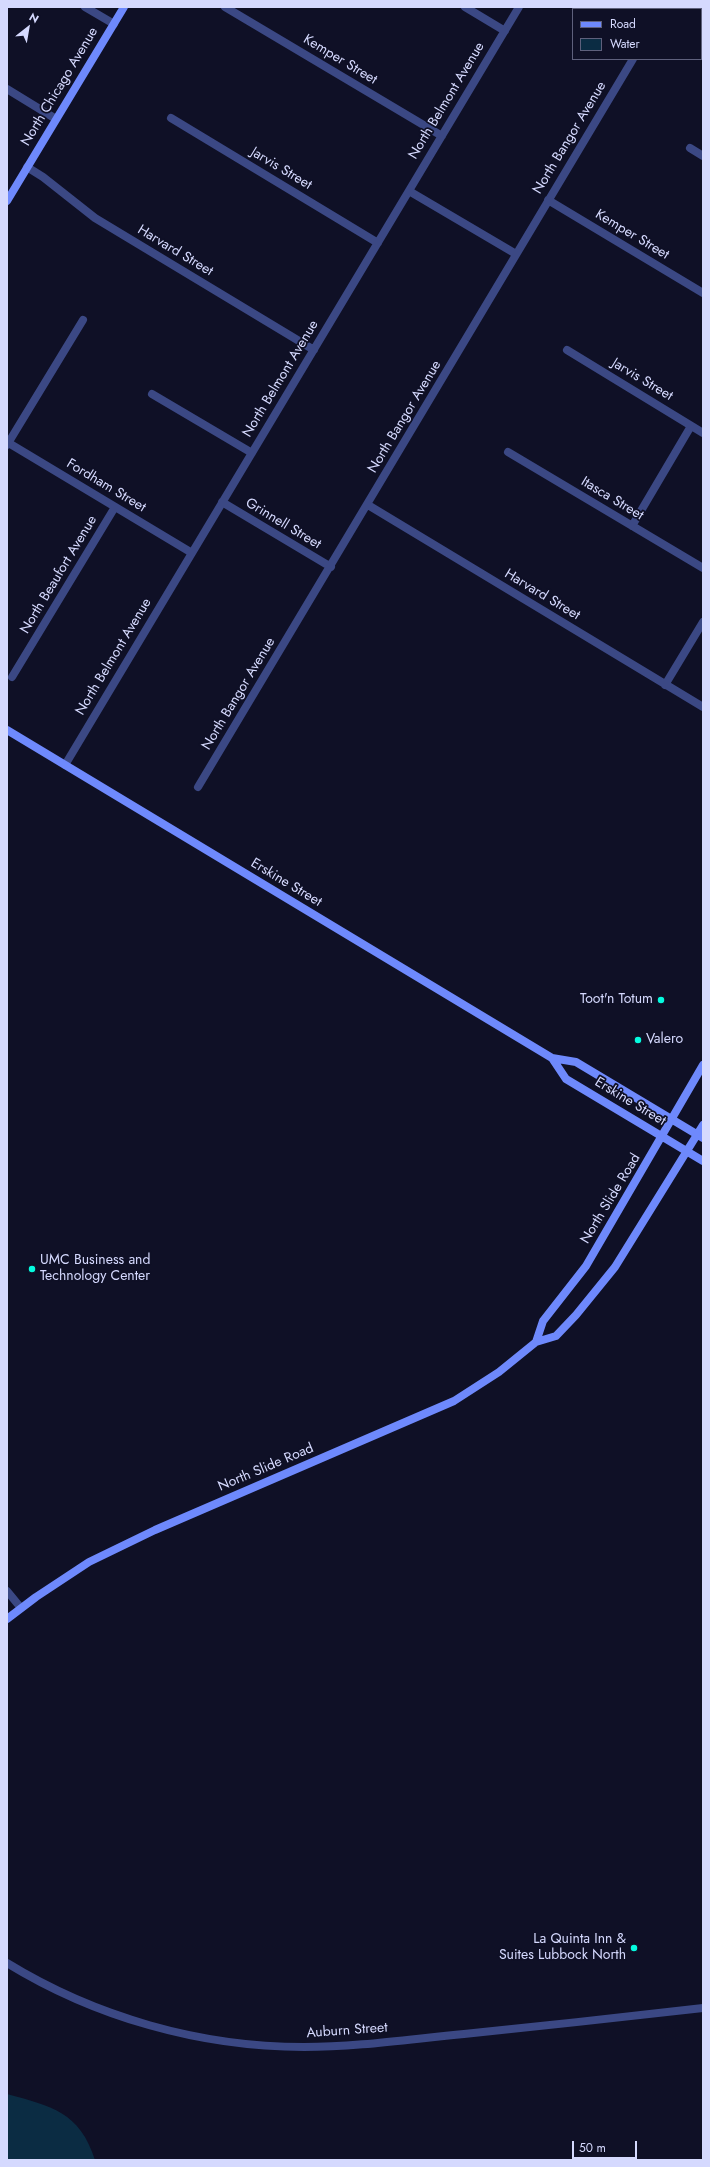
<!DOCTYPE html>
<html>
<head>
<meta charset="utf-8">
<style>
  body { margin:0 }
  #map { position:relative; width:710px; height:2167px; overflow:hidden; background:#0f1026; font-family:Jost,sans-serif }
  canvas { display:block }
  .frame { position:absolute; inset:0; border:8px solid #d5d9fe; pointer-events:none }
  .legend { position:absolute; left:572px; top:8px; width:130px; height:52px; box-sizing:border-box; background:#0f1026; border:1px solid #5e607c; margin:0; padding:5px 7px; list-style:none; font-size:12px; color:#d5d9fe }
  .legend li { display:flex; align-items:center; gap:8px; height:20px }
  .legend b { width:20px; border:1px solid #5e607c }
  .north { position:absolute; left:8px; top:8px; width:40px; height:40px; -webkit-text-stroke:3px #0f1026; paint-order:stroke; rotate:31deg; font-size:11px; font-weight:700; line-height:16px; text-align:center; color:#d5d9fe }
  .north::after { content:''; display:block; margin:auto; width:14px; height:18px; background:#d5d9fe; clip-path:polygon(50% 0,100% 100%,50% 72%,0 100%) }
  .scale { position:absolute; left:572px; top:2141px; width:65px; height:18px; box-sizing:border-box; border:2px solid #d5d9fe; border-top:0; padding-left:5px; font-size:12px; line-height:14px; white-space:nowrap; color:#d5d9fe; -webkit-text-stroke:3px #0f1026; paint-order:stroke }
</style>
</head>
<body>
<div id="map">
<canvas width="710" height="2167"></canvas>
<div class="frame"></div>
<ul class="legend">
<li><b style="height:5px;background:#6e89fc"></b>Road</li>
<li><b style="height:11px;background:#0b2c43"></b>Water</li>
</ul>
<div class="north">N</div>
<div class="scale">50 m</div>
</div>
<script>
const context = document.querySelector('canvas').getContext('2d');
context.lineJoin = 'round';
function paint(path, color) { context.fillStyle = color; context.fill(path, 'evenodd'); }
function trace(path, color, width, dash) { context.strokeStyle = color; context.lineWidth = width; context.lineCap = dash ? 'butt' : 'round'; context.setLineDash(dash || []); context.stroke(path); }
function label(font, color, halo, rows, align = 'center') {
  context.font = font + ' Jost,sans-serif'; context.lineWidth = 3.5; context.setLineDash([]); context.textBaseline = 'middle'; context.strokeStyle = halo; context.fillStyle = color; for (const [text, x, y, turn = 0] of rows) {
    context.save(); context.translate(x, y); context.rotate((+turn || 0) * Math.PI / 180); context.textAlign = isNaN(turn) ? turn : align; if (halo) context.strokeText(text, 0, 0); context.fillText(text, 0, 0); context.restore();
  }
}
const water = new Path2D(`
  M7,2094c44,12 73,18 88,66h-88z`);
const street = new Path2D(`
  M85,7l29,17
  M225,7l217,129
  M465,7l40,24
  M695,7l3,2
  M663,9l1,-2
  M7,89l49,30
  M171,118l207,125
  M690,148l13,8
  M27,167l16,10 52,41 219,132
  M409,191l107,63
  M548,200l155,93
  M567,350l136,83
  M152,394l100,59
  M7,442l185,111
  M7,445l76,-125
  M508,452l195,116
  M222,502l109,65
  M368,505l335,202
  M632,526l59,-100
  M12,677l103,-170
  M665,685l38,-63
  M65,765l454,-758
  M198,787l435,-728
  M7,1591l14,17
  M7,1963c88,54 193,84 297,84 53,0 107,-8 160,-13 80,-8 159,-17 239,-26`);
const secondary = new Path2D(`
  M7,201l117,-194
  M7,730l545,328 24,4 127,76
  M552,1058l14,21 137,82
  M536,1342l7,-21 43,-55 117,-201
  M7,1619l29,-22 53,-35 66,-32 299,-129 45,-29 37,-30 20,-6 20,-21 39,-48 88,-142`);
const markers = [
  [661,1000,4,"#05fbdf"],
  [638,1040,4,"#05fbdf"],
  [32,1269,4,"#05fbdf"],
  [634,1948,4,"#05fbdf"]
];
const streetNames = [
  ["Kemper Street",340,60,31],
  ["North Chicago Avenue",60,87,-59],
  ["North Belmont Avenue",447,101,-59],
  ["North Bangor Avenue",570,138,-59],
  ["Jarvis Street",281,169,31],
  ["Kemper Street",632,235,31],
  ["Harvard Street",175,251,31],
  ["North Belmont Avenue",281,379,-59],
  ["Jarvis Street",642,380,31],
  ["North Bangor Avenue",405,417,-59],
  ["Fordham Street",106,486,31],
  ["Itasca Street",612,499,31],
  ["Grinnell Street",283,524,31],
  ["North Beaufort Avenue",59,575,-59],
  ["Harvard Street",542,595,31],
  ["North Belmont Avenue",114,657,-59],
  ["North Bangor Avenue",239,694,-59],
  ["Erskine Street",286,883,31],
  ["Erskine Street",630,1102,31],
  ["North Slide Road",611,1199,-59],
  ["North Slide Road",266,1468,-23],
  ["Auburn Street",347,2031,-4]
];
const poiNames = [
  ["Toot'n Totum",653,1000],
  ["Valero",646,1040,"left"],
  ["UMC Business and",40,1261,"left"],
  ["Technology Center",40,1277,"left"],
  ["La Quinta Inn &",626,1940],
  ["Suites Lubbock North",626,1956]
];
paint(water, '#0b2c43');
trace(street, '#3b4884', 8);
trace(secondary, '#6e89fc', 8);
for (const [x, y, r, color] of markers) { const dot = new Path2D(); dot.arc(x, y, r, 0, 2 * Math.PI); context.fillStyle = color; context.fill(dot); trace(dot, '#0f1026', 1.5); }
label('14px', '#d5d9fe', '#0f1026', streetNames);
label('14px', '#d5d9fe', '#0f1026', poiNames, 'right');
</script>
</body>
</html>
